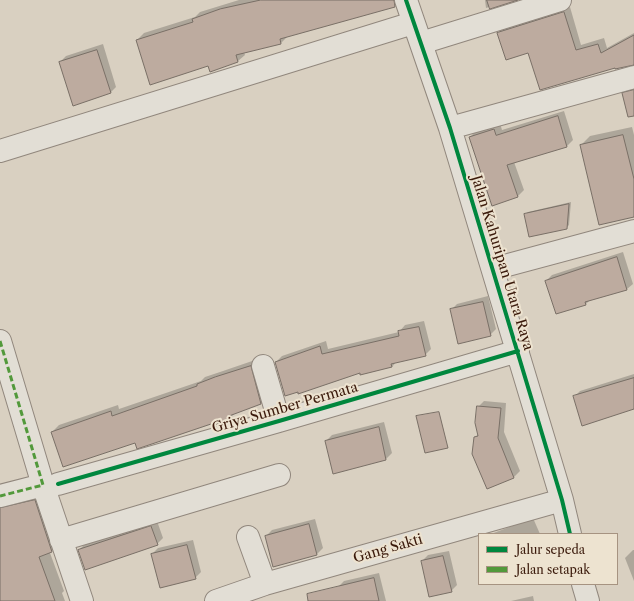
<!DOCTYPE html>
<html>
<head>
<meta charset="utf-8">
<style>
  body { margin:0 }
  #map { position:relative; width:634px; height:601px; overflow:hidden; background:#d9d0c1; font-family:"Libre Caslon Text",serif }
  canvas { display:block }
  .legend { position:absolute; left:478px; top:533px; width:140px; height:52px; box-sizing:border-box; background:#ede3d0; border:1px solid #a69381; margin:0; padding:5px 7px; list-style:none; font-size:12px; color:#3b1a0b }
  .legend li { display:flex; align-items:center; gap:8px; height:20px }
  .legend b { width:20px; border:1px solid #a69381 }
</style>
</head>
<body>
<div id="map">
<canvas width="634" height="601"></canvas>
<ul class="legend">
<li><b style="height:5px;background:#00873e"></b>Jalur sepeda</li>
<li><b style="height:5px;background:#52993b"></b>Jalan setapak</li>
</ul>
</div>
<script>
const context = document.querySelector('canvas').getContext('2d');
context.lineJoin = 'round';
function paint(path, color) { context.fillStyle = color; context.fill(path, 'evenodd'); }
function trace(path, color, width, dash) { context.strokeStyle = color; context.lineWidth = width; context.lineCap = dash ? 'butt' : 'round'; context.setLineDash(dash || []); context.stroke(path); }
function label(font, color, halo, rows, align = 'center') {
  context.font = font + ' "Libre Caslon Text",serif'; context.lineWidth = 4; context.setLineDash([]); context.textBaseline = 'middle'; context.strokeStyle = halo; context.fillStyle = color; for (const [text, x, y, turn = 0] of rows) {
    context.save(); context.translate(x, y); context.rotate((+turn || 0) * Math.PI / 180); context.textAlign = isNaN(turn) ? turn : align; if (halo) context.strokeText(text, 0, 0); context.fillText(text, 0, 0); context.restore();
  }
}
const shadow = new Path2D(`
  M239,0h136l-87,36 -7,7 -37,9 1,3 -7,6 -29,4 -72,-25 7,-7 51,-16 5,-5z
  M485,0h28l-27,8z
  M570,7l11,38 23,-7 3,10 27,-15v31l-105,-12 -31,-19 6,-6z
  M103,44l13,43 -6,6 -50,-31 6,-6z
  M564,111l9,29 -6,6 -53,16 10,28 -6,6 -48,-59 6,-6 24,-8 2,7z
  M632,127l2,8v81l-53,-71 9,-9z
  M571,202l-2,23 -3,3 -41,-13 3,-3z
  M623,252l10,32 -6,5 -37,11 -4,4 -40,-23 6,-6z
  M488,296l8,33 -6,6 -39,-25 6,-6z
  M424,321l7,28 -6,6 -28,6 -5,6 -32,4 -84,-9 6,-6 44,-15 2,8 71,-17 6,-7z
  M258,359l10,38 -7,7 -25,8 -7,7 -94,23 -83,-10 7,-7 59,-20 1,4 82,-28 4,-4 18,-6z
  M634,374v34l-60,-11 6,-6z
  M484,401l22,2 -2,29 16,39 -6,6 -39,-40 4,-3 -1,-27z
  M384,422l8,31 -6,6 -60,-18 6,-6z
  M44,491l17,51 -11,11 14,38 -2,2 3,8h-65v-101z
  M533,518l7,16h-49z
  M315,519l8,29 -6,6 -43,11 -8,-29 6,-6z
  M157,521l6,17 -6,6 -78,6 6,-6z
  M193,540l8,32 -6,6 -43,-24 6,-6z
  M633,550h1v31l-9,-23z
  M449,551l8,34 -6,6 -29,-30 6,-6z
  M379,573l7,28h-45l-3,-14 6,-6z
  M533,596l1,5h-23z`);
const building = new Path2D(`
  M261,0h133l1,7 -115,32 1,5 -45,11 2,7 -28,10 -2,-6 -58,19 -14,-45 57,-18 -1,-3 28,-10z
  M487,0h31l-28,9z
  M564,12l12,38 22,-6 3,9 33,-18v30l-19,4v-1l-75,22 -12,-37 -22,7 -9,-27z
  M97,50l14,43 -38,13 -14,-44z
  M634,90v26l-6,1 -6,-24z
  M558,116l9,31 -60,18 11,32 -26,9 -23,-69 25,-8 2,6z
  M623,135l11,44v38l-35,8 -19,-80z
  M569,204l-2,25 -38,8 -5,-23z
  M617,257l10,33 -42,12 1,3 -30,9 -11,-33z
  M483,302l8,34 -33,8 -8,-35z
  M419,327l7,29 -35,8 1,3 -32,8v-2l-62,21v-2l-13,4 -10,-34 45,-16 2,8 77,-18 -1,-5z
  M251,366l10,38 -32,12 1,3 -18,7 -1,-2 -74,25 -2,-6 -72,24 -12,-35 60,-21 1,5 85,-30v-2l18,-7z
  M634,378v31l-52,17 -9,-30z
  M477,406l24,2 -3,30 16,40 -27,11 -15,-35 2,-17 4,-1 -3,-13z
  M439,412l9,36 -23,5 -9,-37z
  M379,427l7,33 -53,14 -8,-33z
  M35,500l17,52 -13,5 16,44h-55v-93z
  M309,524l8,31 -44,12 -8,-31z
  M151,526l7,19 -73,25 -7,-20z
  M187,545l9,34 -36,9 -9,-34z
  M443,556l9,36 -23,5 -8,-36z
  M374,578l5,23h-71l-1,-7z`);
const minor = new Path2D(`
  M406,0l44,128 112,372 8,34
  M421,43l139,-43
  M450,128l184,-51
  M0,151l413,-128
  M493,269l141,-38
  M0,341l43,144 39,116
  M263,366l16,55
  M58,484l221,-63 239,-70
  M0,496l43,-11
  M248,537l17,47
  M61,540l218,-65
  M583,584l5,17
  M216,601l49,-17 297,-84`);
const quiet = new Path2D(`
  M0,341l43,144 -43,11`);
const cycleway = new Path2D(`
  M406,0l44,128 112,372 8,34
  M58,484l221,-63 239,-70`);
const streetNames = [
  ["Jalan Kahuripan Utara Raya",502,263,73],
  ["Griya Sumber Permata",285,408,-16],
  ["Gang Sakti",388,549,-16]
];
paint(shadow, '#0003');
paint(building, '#bdab9f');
trace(building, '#796f66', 1);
trace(minor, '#91877d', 24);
trace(minor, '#e2ded5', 22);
trace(quiet, '#52993b', 3, [6, 3]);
trace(cycleway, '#00873e', 4);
label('14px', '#3b1a0b', '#ede3d0', streetNames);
</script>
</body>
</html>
